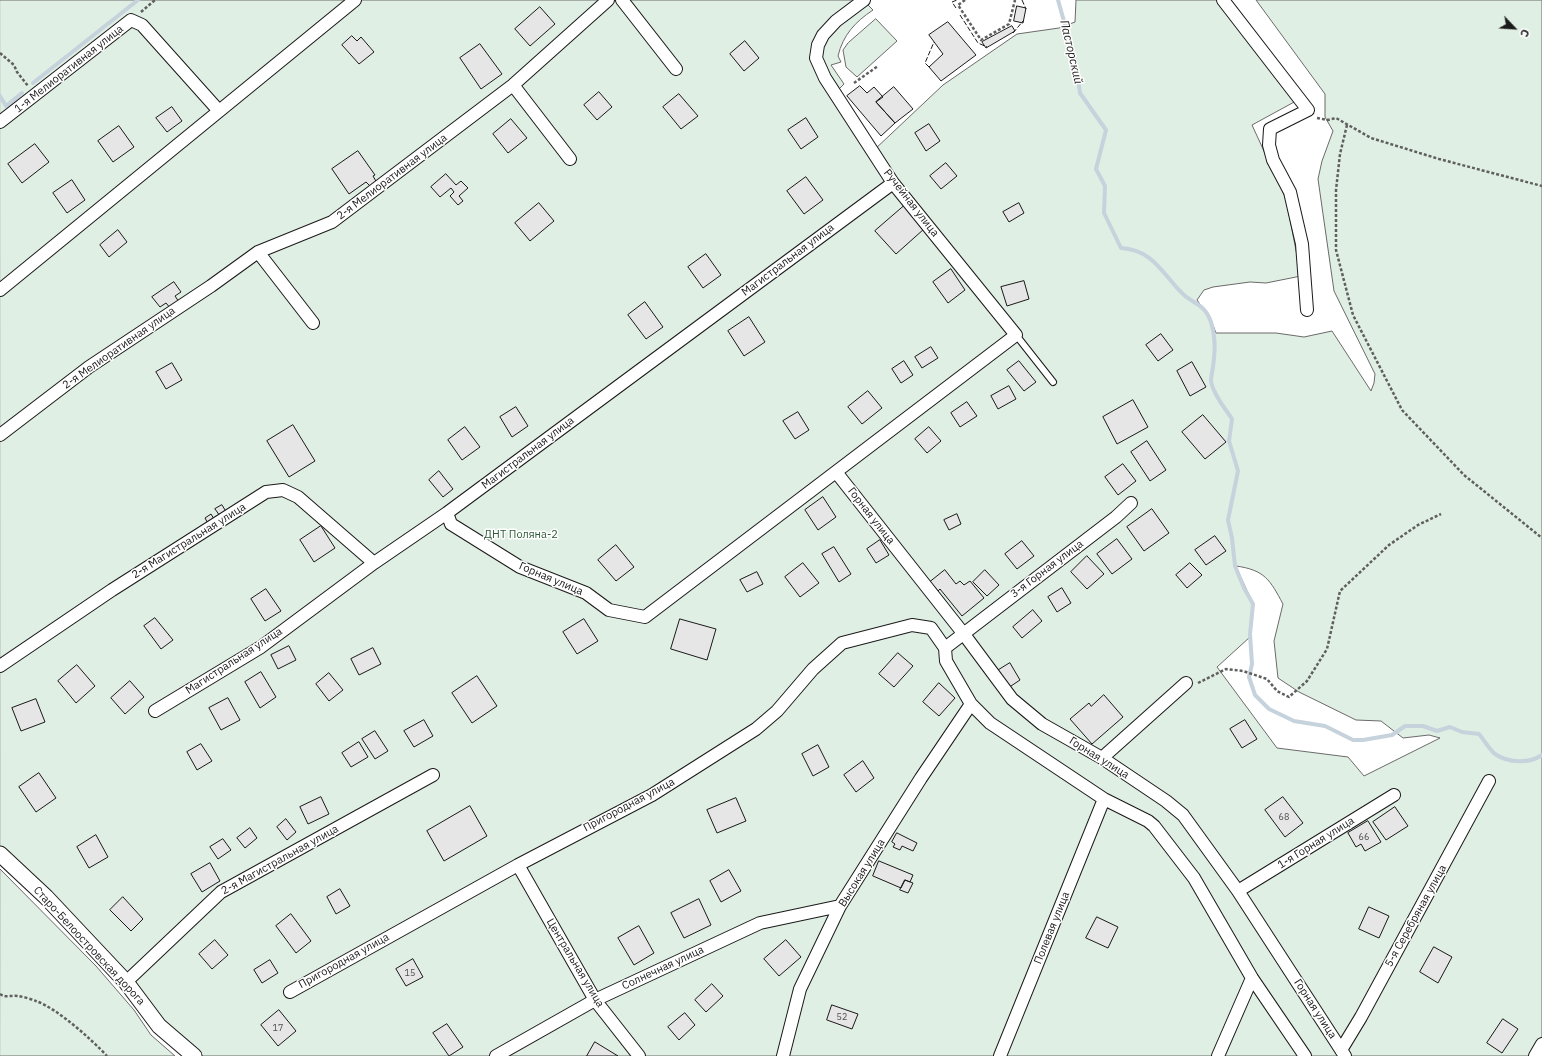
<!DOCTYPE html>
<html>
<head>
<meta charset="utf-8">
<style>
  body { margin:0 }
  #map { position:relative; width:1542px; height:1056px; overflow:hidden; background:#fff; font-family:"IBM Plex Sans",sans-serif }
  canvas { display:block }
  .north { position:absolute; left:1494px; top:8px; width:40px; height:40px; -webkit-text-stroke:3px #fff; paint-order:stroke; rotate:115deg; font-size:11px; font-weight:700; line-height:16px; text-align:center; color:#1a1a1a }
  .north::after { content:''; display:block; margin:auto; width:14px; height:18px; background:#1a1a1a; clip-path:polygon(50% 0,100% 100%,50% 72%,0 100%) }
</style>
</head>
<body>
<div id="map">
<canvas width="1542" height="1056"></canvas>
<div class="north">С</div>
</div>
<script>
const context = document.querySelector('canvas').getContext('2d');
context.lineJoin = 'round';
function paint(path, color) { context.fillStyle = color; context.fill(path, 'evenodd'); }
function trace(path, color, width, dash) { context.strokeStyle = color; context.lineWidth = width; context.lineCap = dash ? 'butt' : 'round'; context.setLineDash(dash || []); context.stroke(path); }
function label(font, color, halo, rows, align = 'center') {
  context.font = font + ' "IBM Plex Sans",sans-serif'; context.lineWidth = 3; context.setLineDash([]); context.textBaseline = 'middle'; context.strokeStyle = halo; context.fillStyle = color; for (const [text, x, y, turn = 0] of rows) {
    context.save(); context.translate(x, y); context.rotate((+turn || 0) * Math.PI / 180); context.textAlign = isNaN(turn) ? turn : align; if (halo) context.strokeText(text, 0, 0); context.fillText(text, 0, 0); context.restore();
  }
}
const green = new Path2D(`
  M0,0h863l10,10c-18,12 -30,25 -35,46l3,6 -10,3 13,19 -10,10 39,57 70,-66 74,-51 42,-6 16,-6 1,-22h147l73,101 -44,24 34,74 15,77 -35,7 -16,-1 -37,5 -9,3 -7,10 14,20 5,13h60l28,4 28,-6 39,60 3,-8 1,-9 -41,-83 -16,-112 4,-18 11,-30 -8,-14v-23l-69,-94h286v1056h-1348l-194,-202zM1236,566c29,4 34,14 47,38l-9,37 4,37 21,14 57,28 25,1 22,17 26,-3 11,3 -76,38 -16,-19 -71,-9 -60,-81 33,-30 3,-33z
  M876,19l21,22 -40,36 -11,-10 -3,-17 5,-7z
  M0,869l96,97 38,44 17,25 24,21h-175z`);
const stream = new Path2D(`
  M1058,0l18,64 4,29 26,37 -10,39 9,17 -1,27 17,35c31,2 40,23 59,43 11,13 24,11 31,31 5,16 4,30 2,45 -1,5 -2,11 -2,15 3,14 14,26 21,37l-3,22 9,30 -10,49 4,18 3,28 9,22 9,16 -3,30 2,30 -3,13 6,18 14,14 25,12 31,5 28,14h10l29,-5 13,-9h18l14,5 13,-4 12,5 17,2c5,6 10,15 16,20 13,9 34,10 47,1
  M33,83l105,-83
  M0,96l6,10 16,-13`);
const building = new Path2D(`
  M1017,6l9,2 -3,15 -9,-2z
  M540,7l15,17 -25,22 -15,-17z
  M948,22l28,33 -35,26 -12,-14 14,-13 -14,-19z
  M1012,26l3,5 -29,17 -4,-6z
  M352,36l5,5 4,-4 13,15 -15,12 -17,-19z
  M745,41l14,17 -15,13 -14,-17z
  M480,44l22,30 -21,15 -21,-31z
  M860,86l7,7 7,-6 9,10 -7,5 19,21 -14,13 -34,-40z
  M894,87l19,22 -18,14 -19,-21z
  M599,92l13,15 -15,13 -13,-15z
  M679,94l19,22 -17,13 -18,-22z
  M172,107l10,14 -15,11 -11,-14z
  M806,118l12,19 -17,12 -13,-19z
  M511,119l16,19 -19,15 -15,-19z
  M929,124l11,17 -14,10 -11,-18z
  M119,126l15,21 -21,15 -15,-21z
  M35,144l14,18 -27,21 -14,-19z
  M358,151l17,24 -2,1 4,7 -6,4 -5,-5 -17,12 -17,-25z
  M946,163l11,13 -16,13 -11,-13z
  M446,174l10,11 5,-4 7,7 -9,8 4,5 -5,4 -8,-9 4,-4 -3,-4 -11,9 -9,-10z
  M806,177l17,23 -19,14 -17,-23z
  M72,180l13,20 -18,13 -14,-20z
  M539,203l15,18 -24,20 -15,-18z
  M1019,203l5,10 -15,9 -6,-10z
  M904,206l20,23 -28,25 -21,-23z
  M118,230l9,12 -18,15 -9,-12z
  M706,254l15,21 -18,13 -15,-21z
  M951,269l14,21 -17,13 -15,-21z
  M1024,281l5,18 -22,7 -6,-19z
  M174,282l7,10 -6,4 4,6 -8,7 -5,-6 -6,4 -8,-10z
  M645,302l18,25 -17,12 -18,-24z
  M749,317l16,25 -21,14 -16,-25z
  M1161,334l12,16 -15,11 -12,-16z
  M931,347l7,11 -16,10 -7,-11z
  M904,361l9,14 -12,8 -9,-14z
  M1019,361l17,21 -12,9 -17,-21z
  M1192,362l14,25 -16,9 -13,-25z
  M172,363l10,17 -16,9 -10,-17z
  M1009,386l7,13 -18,10 -7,-13z
  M868,391l14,17 -20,16 -14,-17z
  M1133,400l15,27 -31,17 -14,-27z
  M967,402l10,14 -17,11 -9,-14z
  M516,407l12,19 -16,11 -12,-20z
  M798,412l11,18 -14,9 -12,-18z
  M1203,415l23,27 -21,17 -23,-27z
  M293,425l22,36 -26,16 -22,-36z
  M465,427l15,20 -18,13 -14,-20z
  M929,427l12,14 -14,12 -12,-14z
  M1147,441l19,29 -16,11 -19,-29z
  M1123,464l13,17 -18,14 -13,-18z
  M439,471l14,18 -10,8 -14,-17z
  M823,497l13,20 -18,13 -13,-20z
  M222,505l8,13 -19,11 -6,-11 6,-4 3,5 6,-3 -5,-7z
  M1152,509l17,24 -25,18 -17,-24z
  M957,514l4,10 -12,6 -5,-10z
  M321,526l14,22 -21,14 -14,-22z
  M1215,536l11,15 -20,14 -11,-15z
  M1117,539l15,20 -20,15 -15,-20z
  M880,540l9,15 -13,8 -9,-14z
  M1022,541l12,15 -17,13 -12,-15z
  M616,545l18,22 -18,14 -18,-21z
  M834,547l17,27 -12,8 -17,-28z
  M1087,556l17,18 -17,15 -16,-17z
  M803,563l16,20 -19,14 -15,-20z
  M1190,563l12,12 -15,13 -11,-13z
  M945,570l11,14 4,-3 4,4 6,-4 14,17 -22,18 -22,-27 -2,2 -8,-9z
  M985,570l14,15 -12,11 -14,-14z
  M757,572l6,12 -16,8 -7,-12z
  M1062,588l9,15 -14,9 -9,-15z
  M266,589l15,22 -16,10 -14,-22z
  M1033,610l9,11 -20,17 -9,-11z
  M155,618l18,22 -12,9 -17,-23z
  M584,619l14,22 -21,13 -14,-22z
  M680,619l36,10 -9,31 -36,-11z
  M289,646l7,14 -18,9 -7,-14z
  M373,648l8,16 -22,11 -8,-16z
  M898,653l15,13 -19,21 -15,-13z
  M1010,663l10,17 -12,8 -11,-17z
  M77,665l18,21 -19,17 -18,-22z
  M261,672l15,25 -16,11 -15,-26z
  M329,673l14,17 -14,11 -13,-17z
  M477,676l20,30 -25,17 -20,-30z
  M130,681l14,16 -19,17 -14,-16z
  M939,683l16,15 -16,18 -16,-14z
  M1104,695l19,22 -31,27 -22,-25 19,-16 2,3z
  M228,698l12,22 -19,10 -12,-22z
  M36,699l9,23 -24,9 -9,-23z
  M424,720l9,16 -19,11 -10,-16z
  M1245,720l12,19 -15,9 -12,-19z
  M375,731l13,20 -13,8 -13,-20z
  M359,742l9,15 -17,10 -9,-14z
  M201,744l11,17 -15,9 -10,-18z
  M818,745l11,22 -16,9 -11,-22z
  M863,761l11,17 -18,14 -12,-17z
  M39,773l17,25 -20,14 -17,-25z
  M321,797l8,17 -21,10 -8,-17z
  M1283,797l20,26 -18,14 -20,-27z
  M736,798l10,23 -29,12 -10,-23z
  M470,806l17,30 -43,25 -17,-30z
  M1395,807l13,19 -22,14 -13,-18z
  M286,819l10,13 -9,8 -10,-13z
  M1368,821l13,21 -16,9 -4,-7 -5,3 -8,-14z
  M250,828l7,10 -12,10 -8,-10z
  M897,833l20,10 -4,8 -11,-5 -2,4 -7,-3 2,-3 -3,-2z
  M96,835l12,22 -19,11 -12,-21z
  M223,839l8,11 -13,9 -8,-12z
  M879,861l34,14 -3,7 -5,-2 -4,8 -28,-12z
  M210,863l10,18 -18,11 -11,-18z
  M729,870l12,21 -20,11 -11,-21z
  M905,880l8,3 -5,10 -8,-3z
  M340,889l10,17 -14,8 -9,-17z
  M123,897l20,22 -12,12 -21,-21z
  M699,899l12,26 -27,13 -13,-25z
  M1369,907l20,9 -10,22 -20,-9z
  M291,914l20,27 -15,12 -20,-27z
  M1097,917l21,10 -10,21 -22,-10z
  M639,926l15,27 -20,12 -16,-27z
  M215,940l13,15 -16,14 -13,-15z
  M786,940l15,17 -22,19 -15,-17z
  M1434,947l18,10 -14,26 -18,-11z
  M413,959l10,18 -17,9 -10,-17z
  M270,960l8,13 -16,10 -8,-13z
  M712,984l11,12 -17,16 -11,-12z
  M832,1005l26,9 -6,15 -25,-9z
  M279,1010l17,21 -18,15 -17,-21z
  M685,1013l10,12 -16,15 -11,-13z
  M1503,1019l15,10 -16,24 -15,-10z
  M447,1024l16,23 -14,9 -16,-23z
  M595,1042l23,14h-31z`);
const path = new Path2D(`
  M965,0l-7,5 23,35 28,-16 6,-24
  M141,12l14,-12
  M0,53l14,12 3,7 11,14
  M854,83l24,-17
  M1317,118l11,2 8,-2 35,20 68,21 103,27
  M1347,125l-7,29 -4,36v60l17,65 49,95 62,65 78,63
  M1198,683l28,-14 17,2 24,8 10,12 12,6 18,-16 20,-32 13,-58 49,-46 29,-20 23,-11
  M0,994c5,4 12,1 18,2 6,1 13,3 18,5 22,8 55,38 71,55`);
const service = new Path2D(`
  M1016,335l37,47`);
const minor = new Path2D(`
  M622,0l54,69
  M1223,0l85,110 -38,19 -1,16 4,15 17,32 12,52 5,66
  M513,85l57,74
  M0,122l131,-102 11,5 77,86
  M258,252l55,71
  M0,290l355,-290
  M0,435l89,-68 122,-81 47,-34 74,-30 181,-137 95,-85
  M836,472l127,161 49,66 30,25 60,34 64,43 17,14 55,76 107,165
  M1131,503l-15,14 -171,131 1,13 25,43 19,19 114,76 44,22 6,5 40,52 58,100 53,78
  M447,513l4,11 69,43 66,26 23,17 36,7 371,-282 -123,-152 -68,-105 -9,-20 2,-13 5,-10 13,-14 28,-21
  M0,666l112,-76 154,-98 17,-2 15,7 76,66
  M155,711l106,-64 113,-84 73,-50 446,-330
  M1102,758l84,-75
  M518,865l77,135 44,56
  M1238,891l156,-96
  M126,982l95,-90 212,-117
  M290,992l228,-127 134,-70 104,-66 21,-18 36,-42 29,-26 70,-18 19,3 14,20
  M1341,1050l20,-33 128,-236
  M496,1056l99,-56 165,-77 80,-17
  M783,1056l17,-67 40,-83 81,-128 50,-74
  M1000,1056l104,-257
  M1218,1056l34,-78
  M1535,1056l7,-12`);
const tertiary = new Path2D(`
  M0,854l46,43 80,85 33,44 35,30`);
const fence = new Path2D(`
  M1022,0l4,9
  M956,8l-4,-6 5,-2
  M960,15l18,28 9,4
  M1013,33l10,-12
  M929,67l-4,-4 9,-21`);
const numberNames = [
  ["68",1284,817],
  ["66",1364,837],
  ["15",410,973],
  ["52",842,1017],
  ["17",278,1028]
];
const streetNames = [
  ["1-я Мелиоративная улица",69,69,-38],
  ["2-я Мелиоративная улица",392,177,-37],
  ["Ручейная улица",911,203,52],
  ["Магистральная улица",788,260,-37],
  ["2-я Мелиоративная улица",119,348,-35],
  ["Магистральная улица",528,453,-37],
  ["Горная улица",871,516,52],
  ["2-я Магистральная улица",189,541,-32],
  ["3-я Горная улица",1047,569,-37],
  ["Горная улица",551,579,23],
  ["Магистральная улица",234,661,-33],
  ["Горная улица",1099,758,32],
  ["Пригородная улица",629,805,-28],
  ["1-я Горная улица",1316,843,-32],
  ["2-я Магистральная улица",280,860,-29],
  ["Высокая улица",862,873,-58],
  ["5-я Серебряная улица",1416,916,-61],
  ["Полевая улица",1052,928,-68],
  ["Старо-Белоостровская дорога",89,946,47],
  ["Пригородная улица",344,961,-29],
  ["Центральная улица",575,963,59],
  ["Солнечная улица",663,968,-25],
  ["Горная улица",1315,1009,57]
];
const parkNames = [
  ["ДНТ Поляна-2",521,535]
];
const waterNames = [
  ["Пасторский",1071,52,77]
];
paint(green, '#e0efe3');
trace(green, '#6a6a6a', 1);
trace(stream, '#c6d2dc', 4);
paint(building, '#e6e6e6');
trace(building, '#1a1a1a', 1);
trace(service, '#1a1a1a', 8);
trace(minor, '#1a1a1a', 14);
trace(tertiary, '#1a1a1a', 17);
trace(path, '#5f5f5f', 2.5, [3, 2]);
trace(service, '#fff', 6);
trace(minor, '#fff', 12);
trace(tertiary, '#fff', 15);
trace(fence, '#1a1a1a', 1, [5, 2]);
label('9px', '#4d4d4d', null, numberNames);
label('11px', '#1a1a1a', '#fff', streetNames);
label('11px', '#2b5a34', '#fff', parkNames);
label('italic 12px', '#1a1a1a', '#fff', waterNames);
</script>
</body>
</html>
